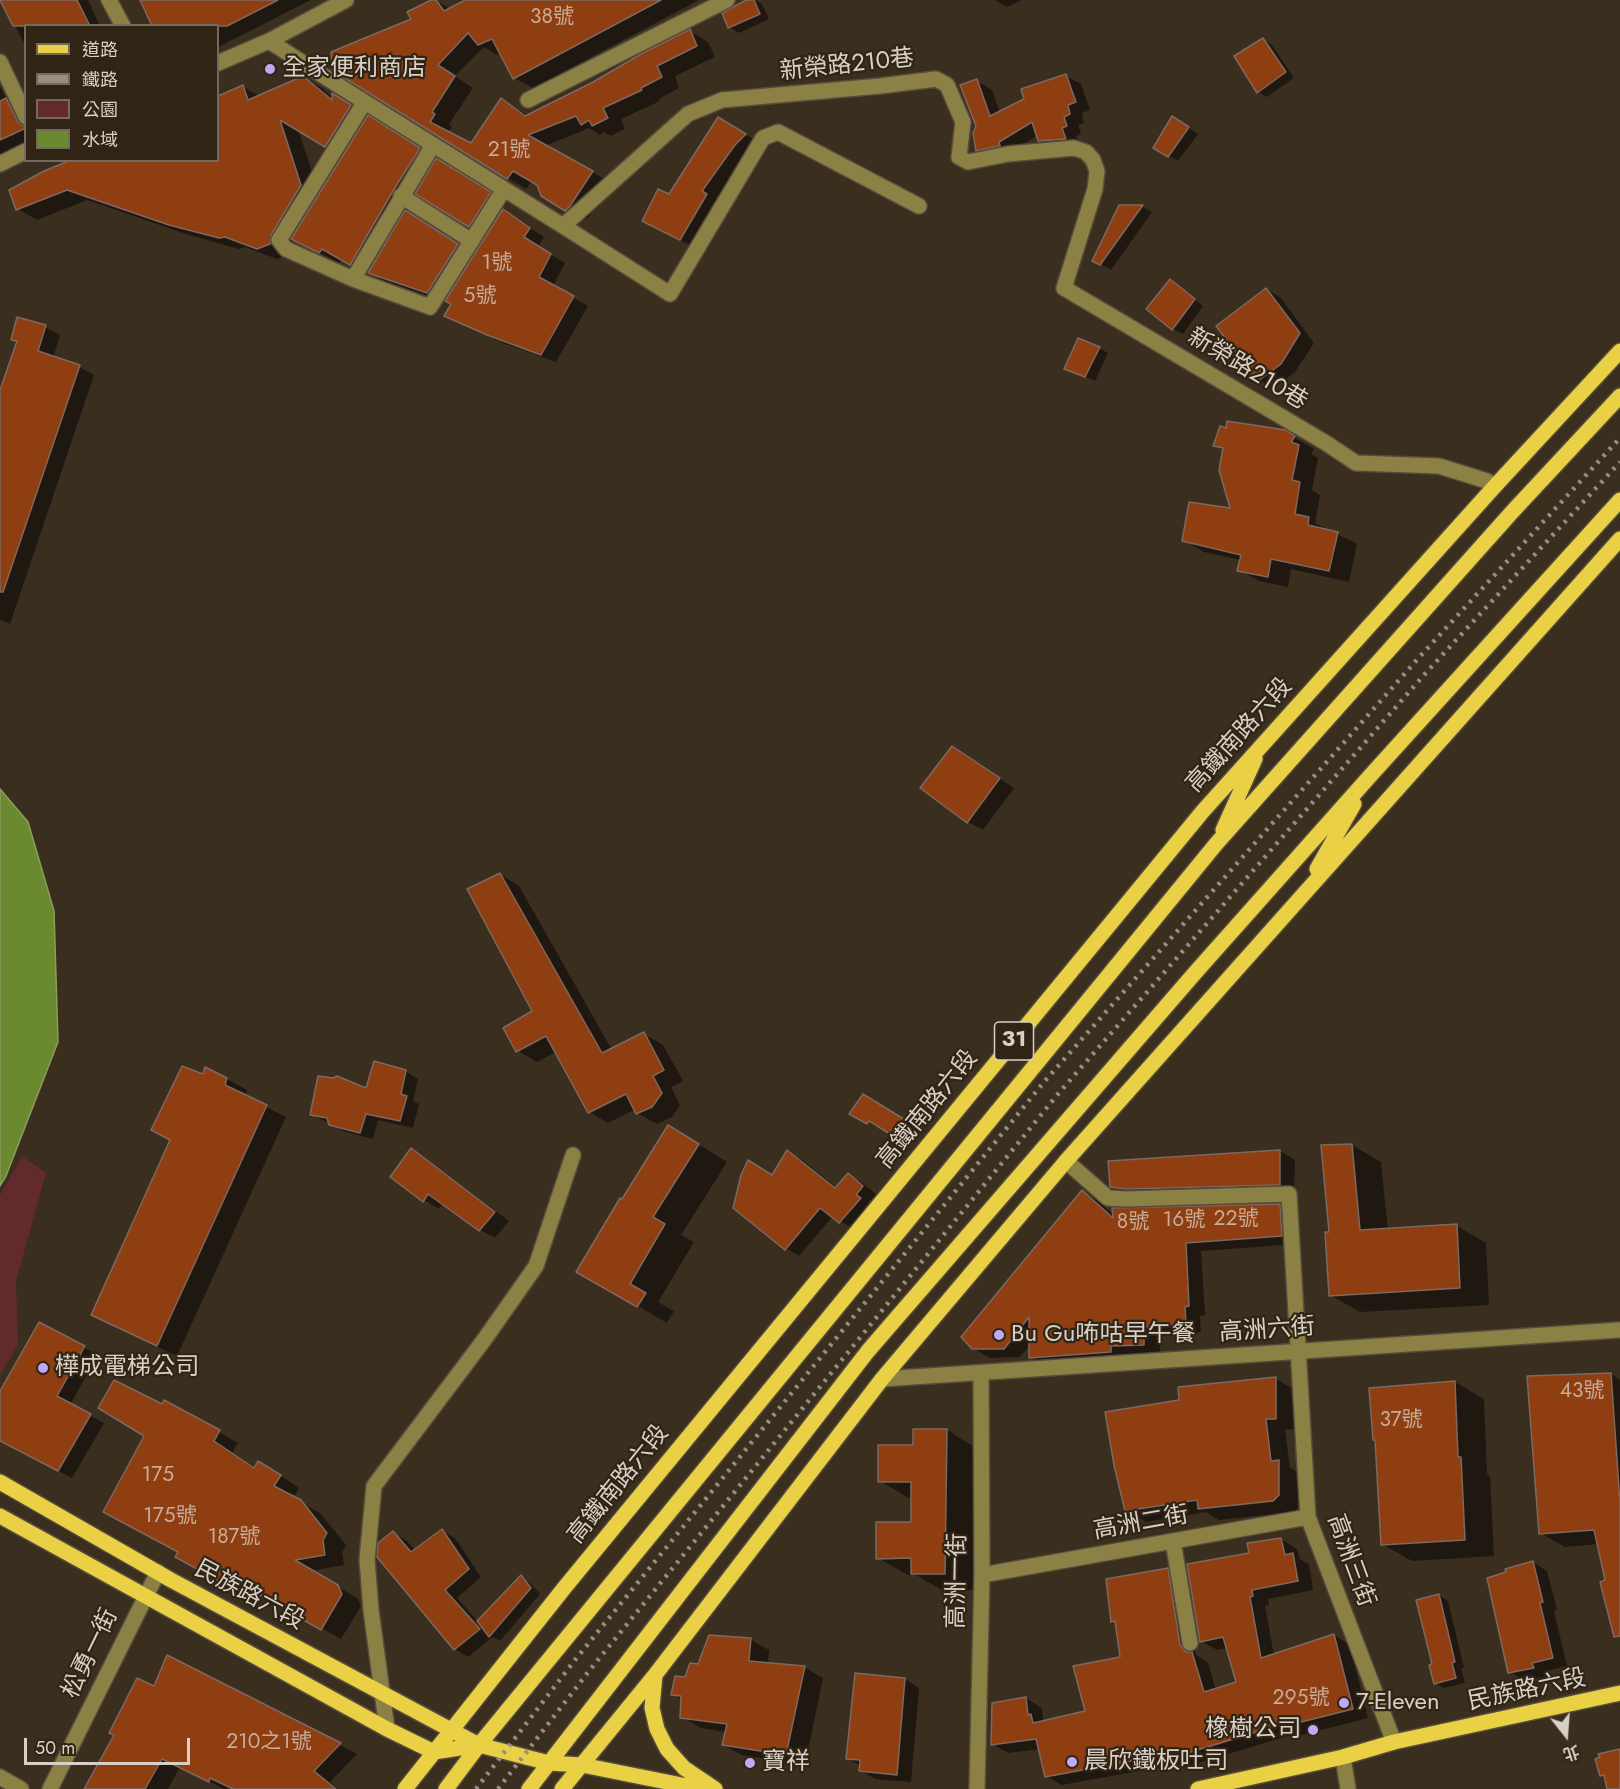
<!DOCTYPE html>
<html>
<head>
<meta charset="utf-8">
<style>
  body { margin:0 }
  #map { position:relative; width:1620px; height:1789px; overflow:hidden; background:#3a2e1f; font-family:Jost,"Noto Sans TC",sans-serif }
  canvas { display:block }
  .legend { position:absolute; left:24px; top:24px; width:195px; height:138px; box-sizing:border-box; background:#302415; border:2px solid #73695c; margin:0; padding:8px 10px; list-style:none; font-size:18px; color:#d8d0c6 }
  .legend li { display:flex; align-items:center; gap:12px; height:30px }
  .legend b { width:30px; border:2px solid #73695c }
  .north { position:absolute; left:1536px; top:1705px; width:60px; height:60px; -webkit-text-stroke:4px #302415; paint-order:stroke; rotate:163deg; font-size:16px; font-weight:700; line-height:24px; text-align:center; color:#d8d0c6 }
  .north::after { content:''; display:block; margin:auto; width:21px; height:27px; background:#d8d0c6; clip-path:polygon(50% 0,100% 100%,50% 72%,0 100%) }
  .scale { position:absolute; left:24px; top:1738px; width:166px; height:27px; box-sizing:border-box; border:3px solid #d8d0c6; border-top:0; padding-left:8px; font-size:18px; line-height:21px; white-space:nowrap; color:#d8d0c6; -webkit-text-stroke:4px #302415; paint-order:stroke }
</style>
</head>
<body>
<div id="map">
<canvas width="1620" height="1789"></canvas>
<ul class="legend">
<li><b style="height:8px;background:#e9d045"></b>道路</li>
<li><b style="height:8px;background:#978e82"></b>鐵路</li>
<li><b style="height:16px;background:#632a2e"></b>公園</li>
<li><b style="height:16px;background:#6b892f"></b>水域</li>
</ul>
<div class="north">北</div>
<div class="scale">50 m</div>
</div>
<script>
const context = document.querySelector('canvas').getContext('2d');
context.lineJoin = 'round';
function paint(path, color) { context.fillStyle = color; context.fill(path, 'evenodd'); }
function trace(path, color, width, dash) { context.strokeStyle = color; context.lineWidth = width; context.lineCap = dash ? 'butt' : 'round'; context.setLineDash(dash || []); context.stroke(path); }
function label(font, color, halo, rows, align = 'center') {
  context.font = font + ' Jost,"Noto Sans TC",sans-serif'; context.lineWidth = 4.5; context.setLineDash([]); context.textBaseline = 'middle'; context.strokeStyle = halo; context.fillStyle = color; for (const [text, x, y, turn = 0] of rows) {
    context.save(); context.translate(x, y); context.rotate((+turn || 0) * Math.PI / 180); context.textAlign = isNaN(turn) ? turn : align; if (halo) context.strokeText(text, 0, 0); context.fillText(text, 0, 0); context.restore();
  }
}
const green = new Path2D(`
  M22,1156l24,17 -30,108 2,64 -18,30v-180z`);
const water = new Path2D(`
  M0,789l28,33 26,89 4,131 -52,134 -6,10z`);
const shadow = new Path2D(`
  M2,0h86l12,26h-74v21z
  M141,0h170l-93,47v-21z
  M434,0l17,9 17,-9h231l-166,88 -19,-10 -13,-25 -4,2 -13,-8 -29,29 18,12 -24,36 3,2 -4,7 24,12 29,-45 27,16 66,-33 96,-52 18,11 7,15 -40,19 4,12 -20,11 1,2 -39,18 4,10 -14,7 -7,-4 -4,3 -11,-7 -44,18 65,36 -21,35 -4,3 -19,-11 -28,-25 -6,-3 -6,8 -193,-120 80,-49z
  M750,0h5l7,4 7,15 -30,14 -10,-6z
  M995,0h27l-15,7z
  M1263,39l9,6 22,33 -27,19 -9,-5z
  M1066,76l15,8 9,26 -8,3 2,10 -6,2 3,9 -5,2 4,11 -25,1 -15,-8 -2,-5 -25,16 -21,7 -15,-8v-69l15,9 8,23z
  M303,77l19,11 11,10v-3l18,11 153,96 -20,32 -66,-41 -12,20 66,40 -31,47 -57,-19 -13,-8 -1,2 -28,-16 -3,4 -45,-24 -5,7v8l-12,5 -32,-12 -6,2 -50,-14 -102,-35 -50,20 -19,-11 -7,-18 207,-31v-62l25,-11 17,9zM298,129l46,27 -24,40z
  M0,86l7,14 15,8 4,8v28l-26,13z
  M719,119l41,24 -10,10 -34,48 5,3 -26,44 -37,-19 11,-33z
  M1182,123l16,11 -20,27 -23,-13z
  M1120,207h23l9,5 -41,58 -17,-10z
  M518,220l26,17 -6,10 27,16 -12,23 35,20 -32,56 -53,-19 -43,-19 -14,-8 7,-12z
  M1179,287l24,19 -20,28 -10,-5 -25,-21z
  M1266,289l15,9 33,45 -19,29 -21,16 -15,-8z
  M45,327l15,8 -7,23 26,9 15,8 -84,249 -10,-4v-225l18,-53 -5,-3z
  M1099,348l9,5 -13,28 -29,-13z
  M1285,432l29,17 -3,5 7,4 -6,32 8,5 -5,28 42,21 -8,38 -58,-13 -3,18 -29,-6 -20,-11 2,-10 -37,-8 -20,-12 48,-31 -8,-59 -9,-5z
  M953,748l61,40 -31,42 -15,-8z
  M500,874l19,12 93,164 32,-16 19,11 20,36 -12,6 9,18 -8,12 -15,7 -20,-11 -1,-4 -28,14 -19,-11 -33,-60 -19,10 -19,-11 17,-40z
  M375,1063l31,9 12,7 -5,22 6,3 -6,24 -35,-8 -5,19 -30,-8 -13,-9 -6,-1 -13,-7 56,-24z
  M204,1076l23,3 20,11 -2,6 41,21 -109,239 -64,-30 -20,-11z
  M863,1096l53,32 -8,15 -29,-18 -1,3 -27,-15z
  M698,1144l29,18 -46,73 13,7 -36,60 16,9 -7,12 -89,-52 44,-70z
  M1352,1145l29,17 7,68 69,-4 29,17 3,62 -129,7 -30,-17 1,-61z
  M411,1150l15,9 83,62 -14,17 -15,-8 -37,-27 -4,6 -15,-9 -32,-24z
  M1280,1151l15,9 -1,32 -167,3 -15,-9z
  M788,1152l13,7 36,29 11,-13 13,7 15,12 -8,9 5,4 -20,22 -20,-13 -34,40 -13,-8z
  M1082,1192l16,9 17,15 164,-10 17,9 1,29 -96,7 4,64 -5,1 1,16 -41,3v18l-33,1v6l-80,6 -16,-9v-13l-11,13 -30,1 -17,-10z
  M39,1324l59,31 -28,50 34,18 -32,55 -72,-38v-46z
  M1611,1374l9,6v242l-14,-41 -8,-37 -33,3 -25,-14z
  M1276,1379l19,11v39l-10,1 5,38 9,5v34l-5,5 -75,8 -13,-8 -60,10 -20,-12 55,-109z
  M1455,1382l29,17 3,75 3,2 4,80 -82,5 -30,-17z
  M947,1430l29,18 -1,142h-33l-26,-15h-8l-30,-17 35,-35v-25h-4l-29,-17 34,-34z
  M219,1432l19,11 -6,10 23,16 23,5 21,14 -6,10 27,15 26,32 -4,7 2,13 -33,6 46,27 4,8 -20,33 -96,-54 -4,7 -45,-24 -16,-16 -56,-30z
  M442,1531l13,7 26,39 -24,21 21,24 43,-45 9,6 10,11 -40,47 -7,-4 -25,20 -13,-8 -62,-116 14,8 8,9z
  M1281,1539l16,10 3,10 9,5 4,26 -45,9 1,6 -4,1 9,49 60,-20 16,10 18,73 -70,18 -3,-2 -107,32 -5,-3 -121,22 -16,-9 -6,-27 -32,4 -16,-9 34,-46 16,10 1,14 44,-10 35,-54 -6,-35 -4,-2 55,-51 17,9 12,76 12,8 8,27 22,-7 -10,-35 -11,2 -16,-9 50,-87z
  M1533,1562l14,9 10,39 -3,1 13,55 -21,5 2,5 -23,5 -15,-9z
  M1439,1595l9,6 16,67h-3l4,15 -21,5 -9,-5 -1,-18z
  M750,1639l19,11 -1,14 36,3 19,11 -18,87 -63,-10 -19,-10 3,-13 -25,-4 -19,-11v-17l-9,-6 13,-16 13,-13z
  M167,1657l190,97 -27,28 8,7h-105l-5,-2 -1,2h-3l-44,-22 -12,22h-82l69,-101z
  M905,1679l14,9 -8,94 -36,-3 -15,-9 1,-4 -14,-8z`);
const building = new Path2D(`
  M0,0h77l13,26h-77z
  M140,0h138l-51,26h-75z
  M431,0h5l8,11 21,-11h196l-148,79 -21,-40 -14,6 -10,-12 -30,32 17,11 -23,36 3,2 -5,8 41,21 30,-45 24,18 68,-34 48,-28 49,-25 7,17 -40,20 5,11 -21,11 1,2 -39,18 5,10 -16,8 -3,-6 -8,5 -5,-9 -48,19 65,36 -23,35 -5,5 -24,-15 -4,-11 -24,-14 -6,8 -175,-109 -1,-18 80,-33 -4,-7z
  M746,0h8l6,14 -32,14 -6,-15z
  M1263,38l23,34 -29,21 -23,-37z
  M1066,74l10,28 -8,3 2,9 -6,3 3,9 -5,2 4,11 -28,2 -6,-19 -33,20 1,4 -24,5 -3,-18 3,-7 -16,-41 17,-6 13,37 34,-17 -3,-10z
  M303,76l29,24v-7l19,12 -26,42 -45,-27 21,65 -30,50 -1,9 -13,5 -32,-12 -6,1 -50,-13 -102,-35 -51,20 -7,-20 35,-19 27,-11h147v-64l25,-11 5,15z
  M6,98l12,24 8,6 -26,12v-39z
  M368,115l52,33 -27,43 -43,74 -28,-16 -3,4 -28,-14z
  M1172,116l17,11 -21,30 -15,-9z
  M718,117l28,17 -11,11 -33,46 5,3 -27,46 -38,-19 16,-32 11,5z
  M436,158l55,34 -22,35 -54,-33z
  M1119,205h24l-43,60 -8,-4z
  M503,209l27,19 -6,9 27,17 -12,23 35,19 -33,59 -54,-20 -43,-19 7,-12 -6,-3z
  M405,210l53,34 -31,49 -59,-20z
  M1170,279l25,20 -23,31 -26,-21z
  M1266,288l34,45 -19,31 -23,17 -42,-55z
  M17,317l29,8 -8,26 42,14 -77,227h-3v-202l17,-49 -6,-1z
  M1078,338l22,9 -15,30 -21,-8z
  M1227,421l59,9 9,6 -4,6 8,3 -7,35 8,2 -5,32 14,3 -1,8 30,7 -9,39 -58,-12 -3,18 -31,-6 4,-16 -59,-14 7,-39 41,6 -11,-38 4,-22 -10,-2 7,-20 6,2z
  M952,746l48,32 -33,45 -47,-35z
  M500,873l102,180 42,-21 20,38 -11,6 9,17 -10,14 -16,7 -10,-20 -38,19 -42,-77 -30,16 -13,-24 29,-17 -65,-122z
  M374,1061l32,9 -5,24 6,2 -7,25 -34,-7 -6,19 -31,-8 -2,-7 -17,-3 8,-39 15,2 4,-2 29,12z
  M182,1066l21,8 2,-7 22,11 -2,7 42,20 -110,241 -66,-31 79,-175 -19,-10z
  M863,1094l44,27 -9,18 -29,-18 -2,3 -18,-10z
  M668,1125l31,19 -46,73 12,7 -35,60 16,9 -9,14 -61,-35 44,-74 2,1z
  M1352,1144l8,86 97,-6 3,64 -131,8 -4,-64h4l-8,-87z
  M411,1148l84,64 -16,19 -51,-37 -5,8 -33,-25z
  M787,1150l48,38 13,-15 15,13 -7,9 5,3 -22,25 -19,-15 -35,42 -52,-42 8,-33 7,-15 24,15z
  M1280,1150v35l-154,4 -16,-2 -2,-26z
  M1082,1190l31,28 -1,-10 168,-4 2,32 -96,7 3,63 -4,1 1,16 -42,4v18l-33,1v6l-82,6v-41l-25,32h-32l-11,-12z
  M39,1322l46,24 -28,50 34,18 -33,57 -58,-30v-50z
  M1611,1373l9,130v133l-6,1 -14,-55 5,-2 -11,-50 -55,4 -12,-158z
  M1276,1377v42h-10l5,42 8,-1v35l-6,6 -75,8 -1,-9 -72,11 -11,-46 -9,-53 74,-12 -1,-13z
  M114,1380l48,24 2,-4 56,30 -6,11 40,27 4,-7 23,14 -7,11 27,14 26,33 -4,7 2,15 -30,5 43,25 4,9 -21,36 -96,-55 -4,7 -46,-25 3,-5 -75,-40 41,-76 -46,-28z
  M1455,1381l3,76h3l4,83 -84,5 -6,-105h-2l-4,-52z
  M913,1429h34l-2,145h-34v-16l-35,1v-37h35v-40h-33v-37h35z
  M442,1529l27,40 -24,21 35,39 -26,21 -77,-93 1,-14 15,-12 18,21z
  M1281,1538l4,17 8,-2 5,28 -46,9 1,6 -3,1 11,61 73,-24 19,75 -72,18 -1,-2 -109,33 -2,-4 -124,23 -9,-38 -45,6 1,-42 34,-6 2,18 3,-1 2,9 52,-12 -12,-45 47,-9 -5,-36 -4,1 -5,-43 62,-11 12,77 6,7h6l12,40 32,-10 -13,-45 -23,5 -13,-78 62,-11 -2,-10z
  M1533,1561l10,41 -3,1 13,55 -21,5 2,5 -26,5 -21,-95 19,-6 -1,-3z
  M521,1575l10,13 -42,49 -12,-16z
  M1439,1594l16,68 -3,1 4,15 -22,6 -5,-19 3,-1 -16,-64z
  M709,1635l42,3 -2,23 56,5 -19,89 -64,-10 5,-21 -47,-6 1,-22 -10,-1 4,-19 10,1 5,-14 8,1z
  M167,1655l174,88 -27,28 22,18h-103l-23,-11 -1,4 -47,-23 -17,30h-61l30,-54 -5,-2 28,-55 17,8z
  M855,1673l50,5 -8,97 -38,-4 1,-11 -14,-1z
  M1620,1749v40h-13l-3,-14 -4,1 -5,-17 5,-2 -2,-3z`);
const minor = new Path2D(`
  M109,0l14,26
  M269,41c97,63 196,123 294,185l125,-112 34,-14 158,-14 56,-7 11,6 16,37 -4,35 9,5 40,-8 66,-6 12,4 7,8 4,11 -2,18 -31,99 262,155 30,20 83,3 48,15 8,5
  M0,62l26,55
  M218,63l51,-22 77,-41
  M528,100l199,-100
  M364,103l-85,137 7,9 67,30 77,28 74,-118
  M0,164l26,-13
  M401,196l71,45
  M563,226l107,68 93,-156 15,-6 141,74
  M353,279l80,-134
  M1066,1161l42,37 18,1 163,-5 19,323 86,225
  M882,1379l738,-49
  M1173,1541l17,102
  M982,1575l326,-58
  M387,1729l-16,-119 -4,-50 7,-74 110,-146 52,-74 37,-111
  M1343,1757l5,32
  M0,1777l21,12
  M50,1789l108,-217
  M977,1789l5,-214 -1,-202`);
const major = new Path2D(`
  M1223,830l32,-71
  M1317,869l37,-65
  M0,1482l171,98 308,165 70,18 33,2 120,24
  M0,1516l387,213 47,23 45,-7
  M655,1675l-3,33 5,21 10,20 17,19 31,21
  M405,1789l160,-202 638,-776 292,-325 125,-135
  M446,1789l33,-44 737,-901 296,-332 108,-116
  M529,1789l339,-438 326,-377 176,-198 250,-276
  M562,1789l93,-114 227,-296 184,-218 554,-622
  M1198,1789l145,-32 51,-15 226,-49`);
const rail = new Path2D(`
  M476,1789l99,-129 469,-578 370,-419 206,-225
  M498,1789l91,-118 469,-577 365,-418 197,-214`);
const markers = [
  [270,69,6,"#bea9f5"],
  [999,1335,6,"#bea9f5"],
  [43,1368,6,"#bea9f5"],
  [1344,1703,6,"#bea9f5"],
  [1313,1730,6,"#bea9f5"],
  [1072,1762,6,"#bea9f5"],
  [750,1763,6,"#bea9f5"]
];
const numberNames = [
  ["38號",552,18],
  ["21號",509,151],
  ["1號",497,264],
  ["5號",480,297],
  ["22號",1236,1220],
  ["16號",1184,1221],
  ["8號",1133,1223],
  ["43號",1582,1392],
  ["37號",1401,1421],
  ["175",158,1476],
  ["175號",170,1517],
  ["187號",234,1538],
  ["295號",1301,1699],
  ["210之1號",269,1743]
];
const shields = [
  [1014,1041,39]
];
const shieldNames = [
  ["31",1014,1041]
];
const streetNames = [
  ["新榮路210巷",847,66,-6],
  ["新榮路210巷",1247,370,31],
  ["高鐵南路六段",1240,736,-48],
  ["高鐵南路六段",928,1110,-51],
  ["高洲六街",1267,1331,-4],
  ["高鐵南路六段",619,1485,-51],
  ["高洲二街",1141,1524,-10],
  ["高洲三街",1350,1561,70],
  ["高洲一街",958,1581,-89],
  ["民族路六段",249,1596,28],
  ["松勇一街",91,1654,-64],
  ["民族路六段",1527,1691,-12]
];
const poiNames = [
  ["全家便利商店",282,69],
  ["Bu Gu咘咕早午餐",1011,1335],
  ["樺成電梯公司",55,1368],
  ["7-Eleven",1356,1703],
  ["橡樹公司",1301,1730,"right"],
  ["晨欣鐵板吐司",1084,1762],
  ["寶祥",762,1763]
];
paint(green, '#632a2e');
paint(water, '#6b892f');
trace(water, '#8c9e5c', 1.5);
paint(shadow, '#0007');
paint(building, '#8f3e12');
trace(building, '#7e685f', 1.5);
trace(minor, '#564b3d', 18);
trace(major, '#564b3d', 18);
trace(minor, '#8c8144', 15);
trace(major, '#e9d045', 15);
trace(rail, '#978e82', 4.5, [3, 6]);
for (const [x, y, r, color] of markers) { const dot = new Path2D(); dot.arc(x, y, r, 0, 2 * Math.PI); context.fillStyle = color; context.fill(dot); trace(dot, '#302415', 2); }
label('21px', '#c6ac99', null, numberNames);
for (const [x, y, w] of shields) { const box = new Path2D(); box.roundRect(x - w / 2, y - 19, w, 38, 4.5); context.fillStyle = '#302415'; context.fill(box); trace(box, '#d8d0c6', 1.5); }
label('bold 22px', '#d8d0c6', null, shieldNames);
label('24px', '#d8d0c6', '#302415', streetNames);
label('24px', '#d8d0c6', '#302415', poiNames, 'left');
</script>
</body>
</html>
